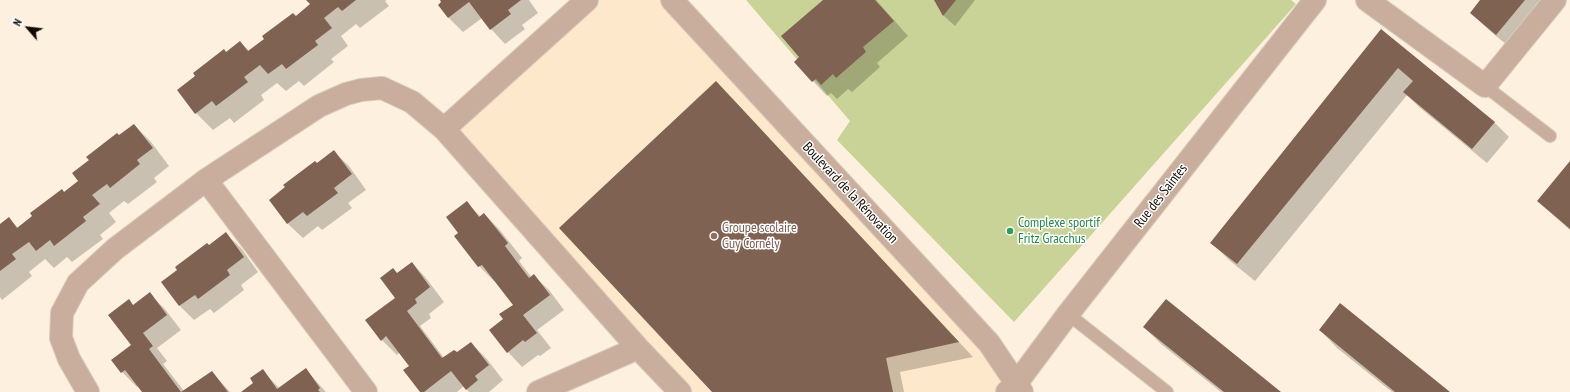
<!DOCTYPE html>
<html>
<head>
<meta charset="utf-8">
<style>
  body { margin:0 }
  #map { position:relative; width:1570px; height:392px; overflow:hidden; background:#fdf0de; font-family:"PT Sans Narrow",sans-serif }
  canvas { display:block }
  .north { position:absolute; left:8px; top:8px; width:40px; height:40px; -webkit-text-stroke:3px #fff; paint-order:stroke; rotate:298deg; font-size:11px; font-weight:700; line-height:16px; text-align:center; color:#110a02 }
  .north::after { content:''; display:block; margin:auto; width:14px; height:18px; background:#110a02; clip-path:polygon(50% 0,100% 100%,50% 72%,0 100%) }
</style>
</head>
<body>
<div id="map">
<canvas width="1570" height="392"></canvas>
<div class="north">N</div>
</div>
<script>
const context = document.querySelector('canvas').getContext('2d');
context.lineJoin = 'round';
function paint(path, color) { context.fillStyle = color; context.fill(path, 'evenodd'); }
function trace(path, color, width, dash) { context.strokeStyle = color; context.lineWidth = width; context.lineCap = dash ? 'butt' : 'round'; context.setLineDash(dash || []); context.stroke(path); }
function label(font, color, halo, rows, align = 'center') {
  context.font = font + ' "PT Sans Narrow",sans-serif'; context.lineWidth = 3; context.setLineDash([]); context.textBaseline = 'middle'; context.strokeStyle = halo; context.fillStyle = color; for (const [text, x, y, turn = 0] of rows) {
    context.save(); context.translate(x, y); context.rotate((+turn || 0) * Math.PI / 180); context.textAlign = isNaN(turn) ? turn : align; if (halo) context.strokeText(text, 0, 0); context.fillText(text, 0, 0); context.restore();
  }
}
const built = new Path2D(`
  M587,0h85l317,343 18,49h-327l-236,-263z`);
const green = new Path2D(`
  M746,0h545l5,4 -282,318 -177,-182 13,-19z`);
const shadow = new Path2D(`
  M308,0h79l-2,1 4,5 -29,22 -4,-4 -15,12 7,10 -17,13 3,3 -30,24 -5,-5 -13,10 -9,-8 -16,12 3,5 -30,23 -4,-5 -17,12 -17,-17 30,-60 14,-11 10,10 61,-48z
  M441,0h88l9,13 -16,12 3,4 -20,15 -14,-15 -9,-11 -19,14 -14,-14 -10,-13 4,-3z
  M824,0h52l32,36 -31,27 3,4 -28,25 -4,-3 -11,10 -6,-6 -4,3 -32,-34 6,-5z
  M935,0h40l-20,26 -11,-10z
  M1482,0h74l-42,51 -25,-21 -18,-17z
  M1410,53l84,69 15,15 -22,26 -68,-56 -12,-12 -152,186 -26,-21 -17,-17z
  M731,97l242,260 -73,15 4,20h-191z
  M134,125l17,17 18,24 -15,12 3,4 -29,22 -4,-3 -15,12 7,9 -16,13 3,4 -31,23 -5,-5 -13,11 -9,-9 -16,13 3,4 -30,24 -2,-3v-72l9,-7 9,10 61,-47 40,-45z
  M334,152l15,14 17,24 -18,13 4,5 -30,22 -4,-4 -15,12 -15,-14 -17,-24z
  M1570,162v68l-32,-29z
  M467,203l14,14 3,-3 15,15 23,29 -3,3 13,17 2,-2 15,14 15,20 -27,20 14,18 -11,8 -2,-1 -16,12 -14,-15 -4,-33 10,-14 -19,-25 -1,1 -15,-15 -20,-33z
  M226,234l15,14 17,24 -17,13 3,5 -30,23 -4,-4 -16,11 -14,-14 -18,-23z
  M412,263l14,15 18,24 -15,12 2,4 -11,8 24,32 13,-5 14,-10 15,15 17,22 -14,12h-20l-5,-6 -7,6h-36l-11,-26 -10,-14 -3,3 -15,-15 14,-42 1,-24z
  M149,294l15,14 17,22 -24,18 10,13 -4,3 21,27 28,-19 18,20h-87l-5,-6 -1,1 -15,-15 -10,-12 20,-15 -3,-44 5,5z
  M1144,327l136,65h-59l-60,-48z
  M1320,330l129,62h-57l-55,-44z
  M262,370l18,19 26,-19 20,22h-84l12,-9z`);
const building = new Path2D(`
  M306,0h50l-14,11 -4,-4 -14,11 8,10 -17,13 3,4 -32,24 -4,-5 -14,10 -8,-9 -16,12 4,5 -32,24 -4,-5 -17,13 -18,-24 18,-14 -2,-3 31,-24 2,3 14,-11 8,10 16,-12 -2,-3 31,-23 3,3 14,-12z
  M440,0h81l-13,10 3,4 -21,16 -21,-28 -21,16 -10,-13 3,-3z
  M823,0h52l19,21 -31,26 3,5 -30,26 -3,-4 -12,11 -5,-6 -4,3 -18,-20 5,-5 -18,-21z
  M934,0h22l-13,16z
  M1480,0h45l-29,35 -26,-22z
  M1381,29l114,93 -23,27 -69,-57 10,-11 -15,-13 -161,196 -27,-21z
  M716,81l243,261 -73,16 7,34h-181l-153,-164z
  M134,124l19,24 -16,12 3,4 -30,24 -3,-4 -15,11 8,9 -17,13 3,4 -32,25 -4,-6 -14,11 -7,-9 -17,12 4,5 -16,12v-47l9,-7 8,11 15,-12 -2,-3 32,-24 2,3 14,-11 -6,-8 17,-13 -3,-3 31,-24 2,2z
  M334,150l18,24 -18,14 4,5 -31,23 -4,-4 -16,12 -18,-24 16,-13 -2,-2 32,-24 2,2z
  M1570,161v68l-33,-28z
  M467,201l12,16 5,-4 24,30 -3,3 24,32 5,-4 16,21 -27,20 14,18 -12,9 -2,-2 -16,13 -18,-23 14,-11 -4,-5 14,-9 -31,-40 -4,2 -24,-31 4,-3 -12,-16z
  M226,232l18,25 -17,13 3,5 -32,24 -3,-4 -16,11 -18,-24 16,-12 -2,-3 32,-24 2,2z
  M412,262l18,25 -15,12 2,4 -10,8 35,47 12,-8 3,2 14,-10 18,23 -14,11 3,4 -12,10 -15,-19 -27,21h-4l-17,-22 6,-4 -23,-30 -5,5 -16,-21 30,-22 -15,-20 13,-10 4,5z
  M150,292l17,23 -24,18 10,13 -4,3 32,43 31,-21 16,21h-86l-17,-22 -4,3 -10,-13 20,-15 -23,-30 21,-16 4,6z
  M1166,299l115,93h-57l-81,-65z
  M1340,303l110,89h-55l-76,-62z
  M306,368l14,20 -2,2 2,2h-79l12,-9 -3,-5 13,-9 14,20z`);
const service = new Path2D(`
  M1485,86l65,50
  M1068,314l99,78`);
const minor = new Path2D(`
  M672,0l317,343 33,49
  M1367,0l118,86 70,-86
  M444,129l143,-129
  M206,180l160,212
  M88,392l-19,-33 -8,-21 1,-25 16,-30 37,-34 91,-69 113,-74 27,-12 15,-4 21,-2 30,14 32,27 194,219 42,44
  M538,392l100,-44
  M1007,392l9,-8 52,-70 247,-314`);
const markers = [
  [1010,231,4,"#2e9e5b"],
  [714,236,4,"#8d6e63"]
];
const streetNames = [
  ["Boulevard de la Rénovation",850,193,47],
  ["Rue des Saintes",1161,196,-52]
];
const leisureNames = [
  ["Complexe sportif",1018,223],
  ["Fritz Gracchus",1018,239]
];
const educationNames = [
  ["Groupe scolaire",722,228],
  ["Guy Cornély",722,244]
];
paint(built, '#fee8cb');
paint(green, '#c9d397');
paint(shadow, '#0003');
paint(building, '#7f6251');
trace(service, '#d7cbbb', 14);
trace(minor, '#d7cbbb', 24);
trace(service, '#c9ae9e', 12);
trace(minor, '#c9ae9e', 22);
for (const [x, y, r, color] of markers) { const dot = new Path2D(); dot.arc(x, y, r, 0, 2 * Math.PI); context.fillStyle = color; context.fill(dot); trace(dot, '#fff', 1.5); }
label('14px', '#110a02', '#fff', streetNames);
label('14px', '#27864d', '#fff', leisureNames, 'left');
label('14px', '#785e54', '#fff', educationNames, 'left');
</script>
</body>
</html>
